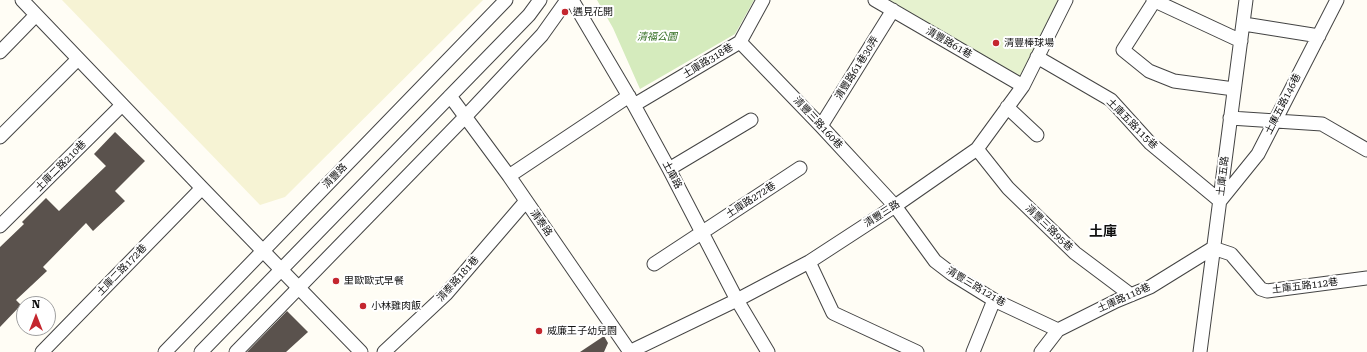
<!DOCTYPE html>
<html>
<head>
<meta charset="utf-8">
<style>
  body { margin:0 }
  #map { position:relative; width:1367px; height:352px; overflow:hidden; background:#fffdf5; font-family:"Roboto Serif",serif }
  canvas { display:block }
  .north { position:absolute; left:16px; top:296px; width:40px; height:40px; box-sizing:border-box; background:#fff; border:1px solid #a0a0a0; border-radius:50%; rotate:0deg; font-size:11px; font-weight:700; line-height:16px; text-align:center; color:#111 }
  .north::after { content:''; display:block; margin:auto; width:14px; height:18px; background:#c4262e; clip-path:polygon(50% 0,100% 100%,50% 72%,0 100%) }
</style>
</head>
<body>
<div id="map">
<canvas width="1367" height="352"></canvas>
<div class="north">N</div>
</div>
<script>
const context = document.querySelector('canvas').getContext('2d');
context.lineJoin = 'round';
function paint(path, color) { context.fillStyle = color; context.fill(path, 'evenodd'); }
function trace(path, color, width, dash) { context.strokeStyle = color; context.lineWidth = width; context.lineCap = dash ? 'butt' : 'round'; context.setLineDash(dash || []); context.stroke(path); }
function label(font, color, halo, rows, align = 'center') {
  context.font = font + ' "Roboto Serif","Noto Sans TC",serif'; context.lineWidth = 4; context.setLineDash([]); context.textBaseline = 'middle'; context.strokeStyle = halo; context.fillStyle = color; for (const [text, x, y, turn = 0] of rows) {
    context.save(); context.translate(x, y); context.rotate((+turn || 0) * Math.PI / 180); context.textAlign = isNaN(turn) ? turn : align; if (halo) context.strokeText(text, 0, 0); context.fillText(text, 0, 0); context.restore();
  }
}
const farmland = new Path2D(`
  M62,0h421l-198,197 -25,8z`);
const green = new Path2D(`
  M597,0h157l-19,34 -95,55 -27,-61z`);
const pitch = new Path2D(`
  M874,0h190l-41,86z`);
const building = new Path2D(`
  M115,132l30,29 -30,30 10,10 -32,30 -7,-8 -43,44 4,4 -31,29 5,5 -21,22v-80l24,-23 -2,-2 24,-24 13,13 47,-45 -12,-12z
  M287,311l21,21 -22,20h-39z
  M604,336l4,7 -4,9h-24z`);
const minor = new Path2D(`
  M22,0l180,188 159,164
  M572,0l62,105 35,64 68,131 31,52
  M875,0l148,86
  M1153,0l88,41
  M1155,0l-32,50 26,21 25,10 60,8
  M1244,24l75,12
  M740,42l81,84 74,80 40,55 17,13 42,26 64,30
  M0,52l36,-37
  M1037,57l74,43 39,43 70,58
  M450,96l59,80 121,176
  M634,105l106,-63 23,-42
  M1007,107l30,28
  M1230,118l92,6 45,26
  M821,126l72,-116
  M0,137l78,-78
  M977,149l31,39 67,65 56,42
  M669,169l82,-49
  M509,176l120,-80
  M1220,201l38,-47 79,-154
  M0,226l122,-121
  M1213,248l18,6 30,35 6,2 100,-13
  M809,262l24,51 84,39
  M654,264l146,-96
  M42,352l160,-164
  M165,352l341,-352
  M201,352l328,-337 11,-15
  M236,352l229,-235 77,-82 25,-35
  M384,352l62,-58 80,-93
  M629,352l108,-52 72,-38 86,-56 82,-57 46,-63 43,-86
  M973,352l21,-52
  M1041,352l17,-22 58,-29 34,-14 63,-39
  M1200,352l46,-352`);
const markers = [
  [565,12,4,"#c4262e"],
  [996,43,4,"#c4262e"],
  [336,281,4,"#c4262e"],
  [363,306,4,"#c4262e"],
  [539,331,4,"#c4262e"]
];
const poiNames = [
  ["遇見花開",573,12],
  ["清豐棒球場",1004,43],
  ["里歐歐式早餐",344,281],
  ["小林雞肉飯",371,306],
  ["威廉王子幼兒園",547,331]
];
const parkNames = [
  ["清福公園",657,37]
];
const streetNames = [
  ["清豐路61巷",949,43,30],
  ["土庫路318巷",708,61,-31],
  ["清豐路61巷30弄",857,68,-58],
  ["土庫五路146巷",1283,104,-63],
  ["清豐三路160巷",818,123,47],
  ["土庫五路115巷",1132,124,45],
  ["土庫二路210巷",61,166,-45],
  ["土庫路",672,175,62],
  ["清豐路",335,176,-46],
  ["土庫五路",1223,176,-83],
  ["土庫路272巷",751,200,-33],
  ["清豐三路",882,214,-33],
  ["清泰路",541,223,55],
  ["清豐三路95巷",1049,228,44],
  ["土庫二路172巷",122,270,-46],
  ["清泰路181巷",458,279,-48],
  ["土庫五路112巷",1305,286,-7],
  ["清豐三路121巷",976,287,31],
  ["土庫路118巷",1124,298,-24]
];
const districtNames = [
  ["土庫",1103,232]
];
paint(farmland, '#f6f3d4');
paint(green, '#d5ebbd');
paint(pitch, '#e6f2cf');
paint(building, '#5a524d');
trace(minor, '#444', 15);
trace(minor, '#fff', 13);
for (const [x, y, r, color] of markers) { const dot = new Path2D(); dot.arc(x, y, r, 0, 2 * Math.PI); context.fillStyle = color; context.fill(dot); trace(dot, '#fff', 1.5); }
label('10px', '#111', '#fff', poiNames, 'left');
label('italic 10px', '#2f6b1f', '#fff', parkNames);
label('10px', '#111', '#fff', streetNames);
label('bold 14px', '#111', '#fff', districtNames);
</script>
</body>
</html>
